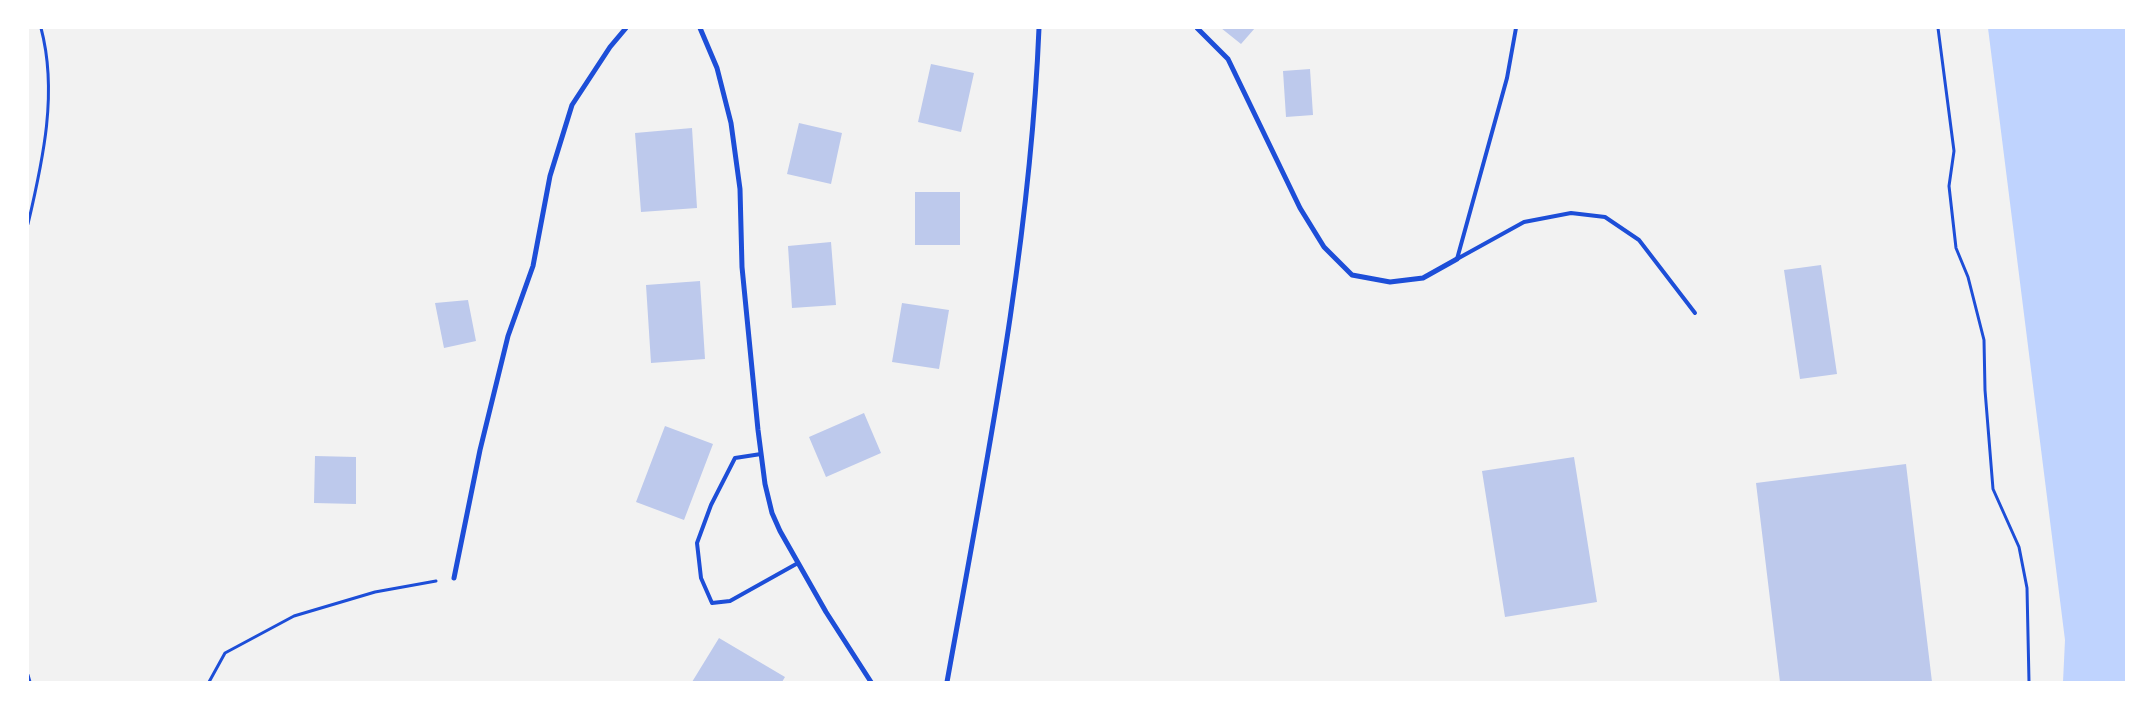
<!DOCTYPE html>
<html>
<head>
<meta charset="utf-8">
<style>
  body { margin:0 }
  #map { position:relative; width:2154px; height:710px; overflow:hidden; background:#f2f2f2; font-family:"Roboto Condensed",sans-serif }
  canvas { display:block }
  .frame { position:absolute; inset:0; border:29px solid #fff; pointer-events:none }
</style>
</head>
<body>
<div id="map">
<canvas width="2154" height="710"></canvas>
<div class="frame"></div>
</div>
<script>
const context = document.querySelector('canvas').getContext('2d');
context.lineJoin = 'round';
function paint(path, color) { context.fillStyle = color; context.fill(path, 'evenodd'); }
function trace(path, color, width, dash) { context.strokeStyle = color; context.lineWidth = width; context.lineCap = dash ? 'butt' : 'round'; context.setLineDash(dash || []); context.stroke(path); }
const water = new Path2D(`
  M1988,28h138v654h-63l2,-42z`);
const building = new Path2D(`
  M1221,28h34l-14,16z
  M931,64l43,9 -13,59 -43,-10z
  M1310,69l3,46 -27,2 -3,-46z
  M799,123l43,10 -11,51 -44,-10z
  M692,128l5,80 -56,4 -6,-79z
  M915,192h45v53h-45z
  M831,242l5,63 -44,3 -4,-62z
  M1821,265l16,109 -37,5 -16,-109z
  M700,281l5,78 -54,4 -5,-78z
  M468,300l8,41 -32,7 -9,-45z
  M902,303l47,7 -10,59 -47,-7z
  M864,413l17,40 -55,24 -17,-40z
  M665,426l48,18 -29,76 -48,-18z
  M315,456l41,1v47l-42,-1z
  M1574,457l23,145 -92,15 -23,-146z
  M1906,464l26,218h-152l-24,-199z
  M719,638l66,39 -3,5h-90z`);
const path = new Path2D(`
  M1938,28l16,123 -5,35 7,62 12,29 16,63 1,50 8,99 26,58 8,41 2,94
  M28,224c15,-64 30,-132 13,-196
  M28,675l2,7
  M209,682l16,-29 69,-37 81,-24 61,-11`);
const service = new Path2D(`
  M1457,259l67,-37 47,-9 34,4 34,23 56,73
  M1457,259l50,-181 9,-50
  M761,454l-26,4 -24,47 -14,38 4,35 11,25 18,-2 68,-38`);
const minor = new Path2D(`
  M700,28l17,40 14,55 9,66 2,78 16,163 7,54 7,29 8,18 46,81 45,70
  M1197,28l31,31 72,149 24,39 28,28 38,7 33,-4 34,-19
  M454,578l26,-128 28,-114 25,-70 17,-90 22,-71 38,-58 16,-19
  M947,682c39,-217 83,-434 92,-654`);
paint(water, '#bfd3fe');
paint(building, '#bdc9ec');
trace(path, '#1d4ed8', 3);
trace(service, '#1d4ed8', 4);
trace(minor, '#1d4ed8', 5);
</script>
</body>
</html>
